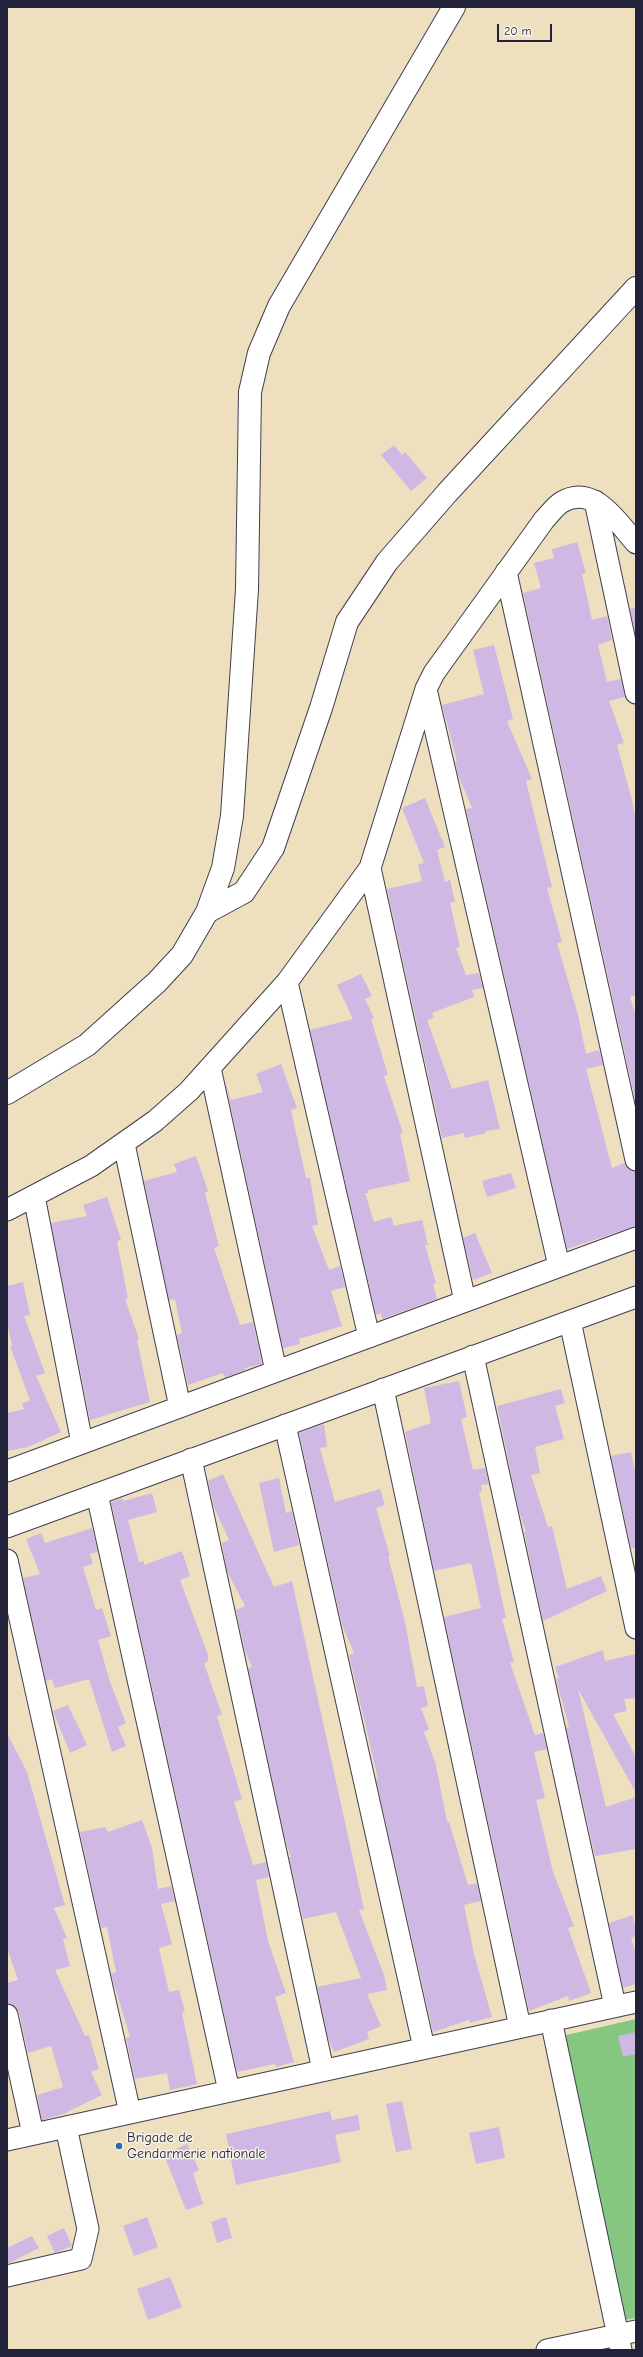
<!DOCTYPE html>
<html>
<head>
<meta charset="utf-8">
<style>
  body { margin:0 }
  #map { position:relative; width:643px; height:2357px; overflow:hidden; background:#eedfbe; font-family:"Comic Neue",sans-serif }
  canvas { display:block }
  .frame { position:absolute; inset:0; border:8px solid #22223b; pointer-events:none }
  .scale { position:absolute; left:497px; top:24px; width:55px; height:18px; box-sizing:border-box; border:2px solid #22223b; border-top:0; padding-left:5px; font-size:12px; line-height:14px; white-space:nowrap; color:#22223b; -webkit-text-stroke:3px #f7f3e8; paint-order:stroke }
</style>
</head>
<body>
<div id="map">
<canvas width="643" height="2357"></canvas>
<div class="frame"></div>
<div class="scale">20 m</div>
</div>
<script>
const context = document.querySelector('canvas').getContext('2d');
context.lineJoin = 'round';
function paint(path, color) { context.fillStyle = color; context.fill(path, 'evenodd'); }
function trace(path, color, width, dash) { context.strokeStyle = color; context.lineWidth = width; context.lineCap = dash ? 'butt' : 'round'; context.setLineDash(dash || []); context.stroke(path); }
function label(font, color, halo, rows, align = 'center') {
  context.font = font + ' "Comic Neue",sans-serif'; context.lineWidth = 3; context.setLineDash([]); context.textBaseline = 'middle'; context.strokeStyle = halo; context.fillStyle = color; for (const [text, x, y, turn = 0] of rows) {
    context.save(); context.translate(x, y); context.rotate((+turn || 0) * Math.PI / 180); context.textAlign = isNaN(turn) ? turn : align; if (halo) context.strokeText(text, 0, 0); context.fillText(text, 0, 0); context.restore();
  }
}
const green = new Path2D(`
  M636,2019v299l-17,3 -57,-285z`);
const building = new Path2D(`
  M394,445l8,10 3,-3 22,26 -16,13 -30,-36z
  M577,542l9,31 -4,1 10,46 15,-4 5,24 -14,5 9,37 14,-3 4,18 -16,4 15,42 -7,2 15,55 4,22v173l-6,2 6,19v88l-113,-511 18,-5 -7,-25 20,-5 -2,-9z
  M636,607v25l-1,1 -5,-24z
  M494,645l19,74 -6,2 25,58 -6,2 26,106 -5,1 15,54 -5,1 21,72 8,39 13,-4 4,15 -17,4 26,99 12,-5 3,5 9,4v54l-69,23 -101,-440 6,-1 -14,-33 -3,-13 2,-1 -15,-56 42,-11 -11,-44z
  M425,798l20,49 -8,3 8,32 5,-2 5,22 -5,1 10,44 -4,1 10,27 13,-2 4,15 -11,2 2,7 -42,16 2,5 -7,2 25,69 36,-9 12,49 -15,2 1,2 -21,5 -1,-5 -22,5 -55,-249 35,-8 -4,-16 6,-2 -22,-55z
  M361,974l11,22 -7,3 9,19 -3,1 17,56 -4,1 19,57 -3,1 10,47 -42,9v3h-3l9,29 17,-5 3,9 28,-6 6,25h-3l11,38 -3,1 4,15 -55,20 -1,-6 -5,2 -66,-285 43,-11 -16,-34z
  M281,1064l16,44 -6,2 15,68h4l8,47 -6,1 17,44 11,-4 5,21 -14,4 11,35 -43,13 1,5 -17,4 -58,-268 6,20 32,-8 -7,-18z
  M196,1156l12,35 -3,2 14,53 -5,2 26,77 13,-3 9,42 -17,4v2l-20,8 -2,-5 -35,12 -11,-50 5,-2 -7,-34 -6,1 -25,-119 33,-9 -3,-8z
  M511,1173l5,15 -29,9 -5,-16z
  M107,1197l14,43 -4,1 11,58h-3l14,40 -2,1 13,62 -60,18 -39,-197 36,-7 -4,-11z
  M475,1233l17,40 -19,7 -10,-42z
  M23,1282l7,33 -6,1 21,57 -9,3 25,56 -33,15 -21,4v-38l17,-4 -2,-5 8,-4 -20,-54h2l-5,-25v-35z
  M459,1381l8,36 -6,2 12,51 12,-2 4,16 -8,1 1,6 -3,1 27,126 -4,1 12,43 -4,1 25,72 8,-2 4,16 -13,3 11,46 -9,2 17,72 21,54 -6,2 23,65 -22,8 -1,-5 -39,15 -85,-394 37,-9 -10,-45 -37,8 -29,-139 26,-9 -7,-35z
  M561,1389l4,14 -10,3 9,33 -29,8 5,26 -9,2 17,52 4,-1 15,63 34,-13 6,15 -64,30 -19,-89h2l-7,-21 -22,-105z
  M324,1424l3,23 -7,1 15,54 45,-13 5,16 -9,3 14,48h-2l17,66 12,65 7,-1 4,20 -7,2 8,21 -5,3 12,33 11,57h2l19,63 9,-2 4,18 -17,4 10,49 18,63 -22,6 -1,-3 -36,12 -57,-253h2l-29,-124 5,-2 -12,-28 -43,-192z
  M631,1452l5,23v73h-5l-20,-92z
  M223,1474l51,113 18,-6 72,328 -5,1 25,65 3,15 -20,4 14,32 -14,6 2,7 -35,13 -6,-14 -11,-51 44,-9 -25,-66 -33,7 -14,-62h2l-5,-14 -38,-175 4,-1 -7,-16 -9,-41 9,-4 -18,-35 -5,-28 7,-3 -15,-33 -6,-26z
  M279,1478l7,35 6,-2 7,34 -25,7 -15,-69z
  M152,1493l5,19 -29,8 11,42 5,-1v4l38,-14 8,25 -10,4 28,75v6l-4,2 18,52 -5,1 25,83 -8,3 19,63 13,-3 3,15 -13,3 12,61 18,52 -11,4 19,65 -18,5 -1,-3 -38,8 -126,-570 11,-4 1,3z
  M92,1528l6,24 -8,2 3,10 -10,3 13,43 6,-2 9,28 -13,4 12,42 16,41 -8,4 8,19 -14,6 -23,-73 -34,9 -3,-9 -6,2 -23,-103 17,-4 -14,-35 15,-6 4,10z
  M603,1650l2,11 31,-7v44l-12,1 3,12 -14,3 23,43v36l-58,-104 28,118 30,-10v52l-41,7 -29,-128 3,-1 -13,-48 3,-1 -4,-11z
  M68,1705l19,40 -17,8 -17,-42z
  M7,1733l20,39 38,133 -11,3 13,30 -4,1 7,27 -15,4 30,66 4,-1 10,34 -8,3 11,23 -35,17v1l-25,7 -5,-25 26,-8 -12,-41 -23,7 -9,-41 -3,-5 -9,-4v-20l11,-3 -11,-32z
  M142,1820l10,28 6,41 13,-3 4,15 -14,3 11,40 -13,4 10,44 10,-2 6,22 -3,1 15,71 -27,6 -3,-17 -32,6 -9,-41 4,-1 -19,-63 5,-2 -9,-45 -6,1 -21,-96 25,-5 3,5z
  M633,1915l3,21 -5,2 5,16v30l-13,4 -14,-65z
  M636,2032v22l-13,3 -5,-21z
  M402,2101l10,48 -16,3 -10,-48z
  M330,2111l2,9 26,-5 2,15 -25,5 6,27 -105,23 -10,-51z
  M499,2127l6,31 -29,6 -7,-31z
  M187,2144l12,26 -6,3 10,31 -17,6 -22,-55z
  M147,2217l11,30 -24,9 -11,-30z
  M226,2217l6,21 -15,5 -6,-21z
  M64,2228l8,18 -17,7 -8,-17z
  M32,2236l7,12 -32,16v-16z
  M170,2277l12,30 -34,13 -11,-31z`);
const street = new Path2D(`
  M595,501l41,192
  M506,572l130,588
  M426,689l133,577
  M370,868l95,433
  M287,982l82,355
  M210,1068l66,303
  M124,1144l56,263
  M34,1196l48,247
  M7,1210l84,-44 64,-45 34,-30 98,-109 83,-114 56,-179 8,-16 110,-153c6,-6 11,-14 18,-18 32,-19 56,21 74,41
  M570,1321l66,307
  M473,1356l142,650
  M383,1389l137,638
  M285,1425l139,623
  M191,1459l132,611
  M7,1471l629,-233
  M97,1494l132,597
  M7,1527l629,-230
  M7,1560l123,553
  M7,2015l26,119
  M551,2020l70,330
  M7,2140l629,-138
  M7,2276l74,-17 7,-30 -22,-102
  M547,2350l89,-19`);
const secondary = new Path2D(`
  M207,912l37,-20 29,-44 48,-140 26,-86 40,-60 60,-69 189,-205
  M7,1093l80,-48 70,-63 25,-27 25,-43 16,-44 9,-52 15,-227 3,-197 9,-39 20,-47 175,-299`);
const markers = [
  [119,2146,4,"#1f6fb2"]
];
const poiNames = [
  ["Brigade de",127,2138],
  ["Gendarmerie nationale",127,2154]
];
paint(green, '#85c780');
paint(building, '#d0b8e4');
trace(street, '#413e4f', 23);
trace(secondary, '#413e4f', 24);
trace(street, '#fff', 21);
trace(secondary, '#fff', 22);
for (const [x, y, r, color] of markers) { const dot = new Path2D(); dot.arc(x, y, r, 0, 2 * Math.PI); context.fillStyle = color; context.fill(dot); trace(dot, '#f7f3e8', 1.5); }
label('14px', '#22223b', '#f7f3e8', poiNames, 'left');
</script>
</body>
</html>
